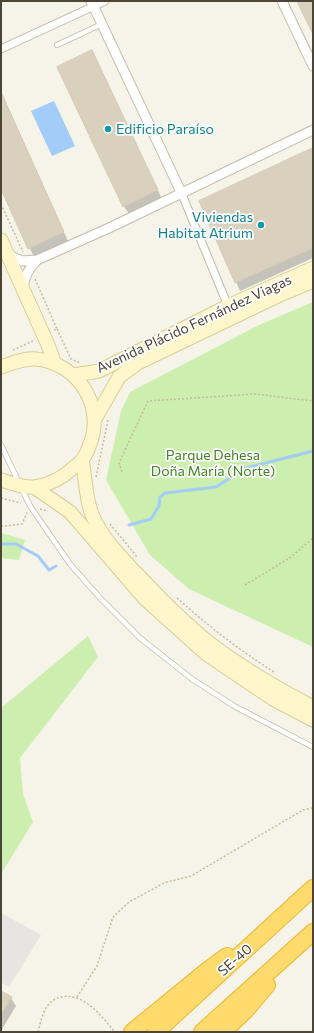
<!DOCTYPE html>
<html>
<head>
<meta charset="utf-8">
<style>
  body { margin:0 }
  #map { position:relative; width:314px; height:1033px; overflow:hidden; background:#f6f3e9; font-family:Commissioner,sans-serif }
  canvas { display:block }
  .frame { position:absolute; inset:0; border:2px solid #4b4537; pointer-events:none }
</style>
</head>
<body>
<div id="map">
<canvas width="314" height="1033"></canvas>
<div class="frame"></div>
</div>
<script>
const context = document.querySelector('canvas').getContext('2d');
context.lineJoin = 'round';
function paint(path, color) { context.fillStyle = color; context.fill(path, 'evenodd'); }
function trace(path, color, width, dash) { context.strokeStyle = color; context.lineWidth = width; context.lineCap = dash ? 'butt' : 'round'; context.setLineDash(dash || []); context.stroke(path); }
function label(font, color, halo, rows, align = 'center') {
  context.font = font + ' Commissioner,sans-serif'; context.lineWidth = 3.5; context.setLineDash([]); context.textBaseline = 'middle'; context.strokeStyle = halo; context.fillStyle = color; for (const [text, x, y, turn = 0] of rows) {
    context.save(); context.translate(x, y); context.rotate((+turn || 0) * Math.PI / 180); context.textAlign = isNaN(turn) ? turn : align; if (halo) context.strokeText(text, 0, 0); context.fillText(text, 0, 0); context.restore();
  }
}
const green = new Path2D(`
  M313,302v345l-124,-58 -39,-34 -44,-75 15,-69 9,-19 129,-67z
  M1,533l24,7 -6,20 -18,-2z
  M88,636l10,21 -78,101 3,36 10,28 -32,52v-166z`);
const parking = new Path2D(`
  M1,913l40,22 -32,52 -8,-5z`);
const water = new Path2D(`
  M54,101l21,45 -23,10 -21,-45z`);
const shadow = new Path2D(`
  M96,60l66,139 -33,15 -5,-8z
  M1,92l67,149 -34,16 -33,-70z
  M313,150v108l-73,33 -40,-90z
  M1,992l10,6 5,8 -15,25z`);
const stream = new Path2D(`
  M129,525l22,-6 8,-13 1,-9 5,-4 51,-6 30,-19 67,-17
  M1,544h15l22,12 11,14 7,-4`);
const building = new Path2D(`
  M297,1h16v33z
  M92,50l66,140 -35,17 -66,-140z
  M1,92l63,140 -36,17 -27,-60z
  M313,148v100l-78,35 -36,-82z
  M1,991l11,6 -11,18z`);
const path = new Path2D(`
  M1,204l22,48
  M35,279l22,50 -3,1
  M57,329l14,30 9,4
  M13,350l22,-10
  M122,472l-3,-9 29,-62 107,-7 58,7
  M96,477l12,-57
  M1,498l20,5
  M40,509l8,2
  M110,524l28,34
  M1,526h3l18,-2 5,-11
  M245,585l46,-28 22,-19
  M177,598c30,27 62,52 97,74
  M77,997l20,-31 16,-49 16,-15 35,-19 27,-7 112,-66 10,-2
  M38,1032c2,-8 4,-17 8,-24 10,-16 30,-14 43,-3 10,7 18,18 26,27`);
const service = new Path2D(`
  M57,45l45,-21
  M1,445l29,61 40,58 31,35 39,39 52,41 42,27 79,41`);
const pedestrian = new Path2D(`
  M1,49l104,-48
  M181,192l47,114`);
const minor = new Path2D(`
  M91,1l90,191
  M282,1l31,65
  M8,255l14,6 15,-1 72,-32 204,-98
  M23,288c2,-12 5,-19 14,-28`);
const secondary = new Path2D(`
  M1,240l47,105 7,19
  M1,367c11,-4 23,-9 35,-8 42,4 69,47 54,85 -2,6 -4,12 -9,17 -2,3 -6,5 -9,8 -10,9 -24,16 -38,18 -11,1 -23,-4 -33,-7
  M74,375l25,-4 129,-65 85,-38
  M95,419l24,-42 19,-14 144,-69 31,-13
  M82,460c4,19 3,39 11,57 9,21 28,40 44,57 24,25 48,50 75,71 32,24 66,44 101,62
  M34,487l36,25 75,87 60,54 68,46 40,21`);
const motorway = new Path2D(`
  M132,1032l77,-63 18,-13
  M156,1032l157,-144
  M202,1032l111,-100
  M223,1032l23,-22 21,-25`);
const markers = [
  [108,129,4,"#0f9aa8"],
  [261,225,4,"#0f9aa8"]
];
const cultureNames = [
  ["Edificio Paraíso",116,129],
  ["Viviendas",253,217,"right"],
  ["Habitat Atrium",253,233,"right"]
];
const streetNames = [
  ["Avenida Plácido Fernández Viagas",194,324,-25],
  ["SE-40",235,960,-42]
];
const parkNames = [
  ["Parque Dehesa",213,455],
  ["Doña María (Norte)",213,471]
];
paint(green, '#cceeaf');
paint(parking, '#e7e5e1');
paint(water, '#a1cdf8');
paint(shadow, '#0003');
trace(stream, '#a1cdf8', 3);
paint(building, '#d9d0be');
trace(building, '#d5c9b0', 1);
trace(service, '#c3bcab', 6);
trace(pedestrian, '#c3bcab', 9);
trace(minor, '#c3bcab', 11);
trace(secondary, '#dacd95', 15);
trace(motorway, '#edb62d', 18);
trace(path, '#c6ba9b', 1.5, [2, 2]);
trace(service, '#fff', 4.5);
trace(pedestrian, '#fff', 7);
trace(minor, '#fff', 9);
trace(secondary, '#fff7cb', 13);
trace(motorway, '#ffda6c', 16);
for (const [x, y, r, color] of markers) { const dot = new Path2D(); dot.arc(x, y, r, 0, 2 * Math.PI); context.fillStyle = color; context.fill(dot); trace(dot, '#fff', 1.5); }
label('14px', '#0d838f', '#fff', cultureNames, 'left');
label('14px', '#4b4537', '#fff', streetNames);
label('14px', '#408423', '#fff', parkNames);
</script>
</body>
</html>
